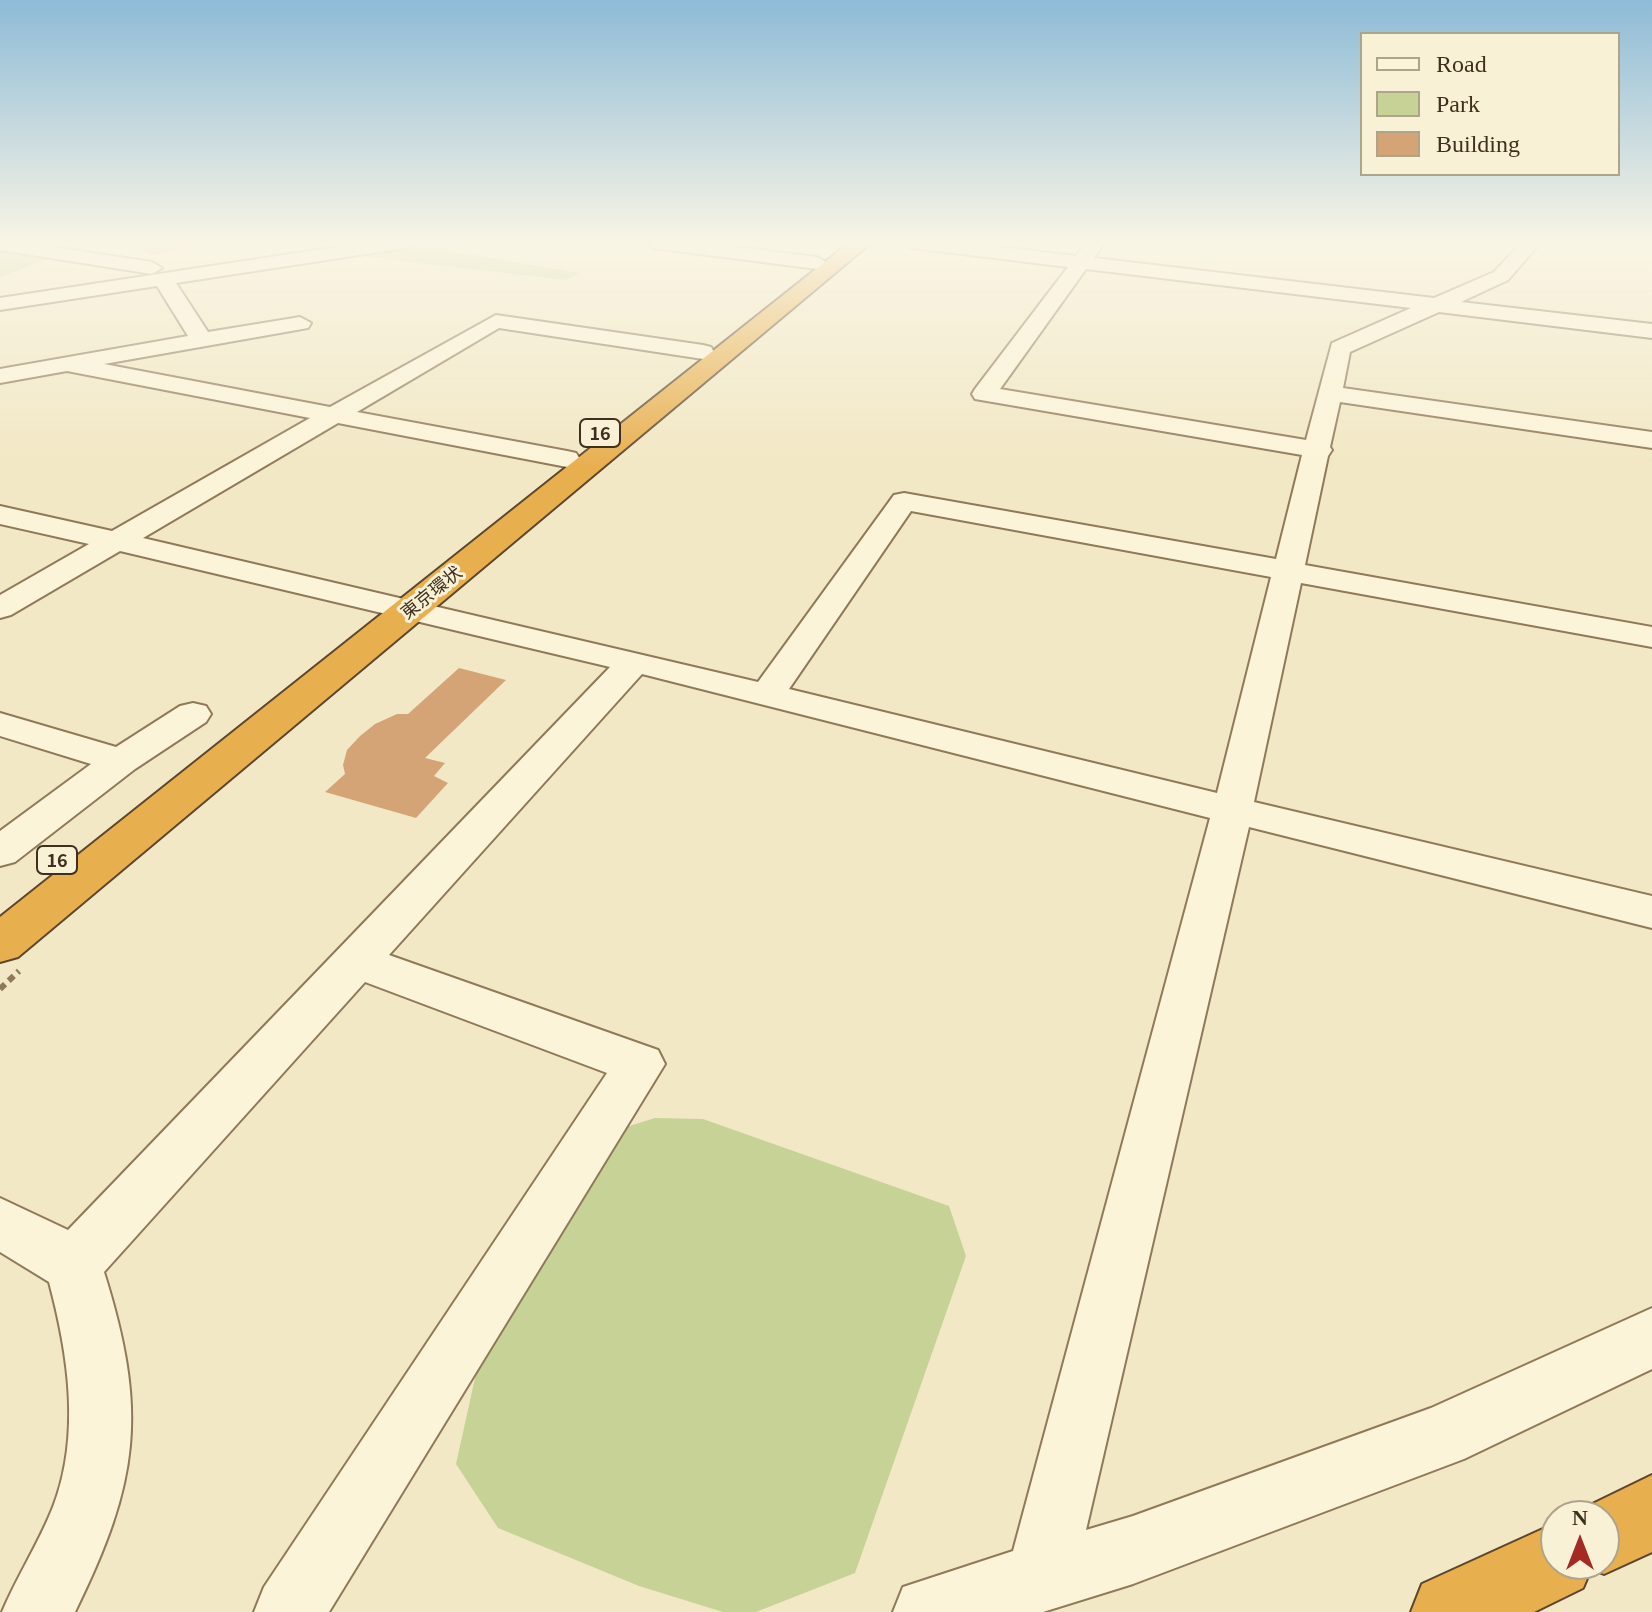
<!DOCTYPE html>
<html>
<head>
<meta charset="utf-8">
<style>
  body { margin:0 }
  #map { position:relative; width:1652px; height:1612px; overflow:hidden; background:#f2e8c5; font-family:Georgia,serif }
  canvas { display:block }
  .legend { position:absolute; left:1360px; top:32px; width:260px; height:144px; box-sizing:border-box; background:#f9f1d5; border:2px solid #aea48c; margin:0; padding:10px 14px; list-style:none; font-size:24px; color:#3e301e }
  .legend li { display:flex; align-items:center; gap:16px; height:40px }
  .legend b { width:40px; border:2px solid #aea48c }
  .north { position:absolute; left:1540px; top:1500px; width:80px; height:80px; box-sizing:border-box; background:#f9f1d5; border:2px solid #aea48c; border-radius:50%; rotate:0deg; font-size:22px; font-weight:700; line-height:32px; text-align:center; color:#3e301e }
  .north::after { content:''; display:block; margin:auto; width:28px; height:36px; background:#a42a23; clip-path:polygon(50% 0,100% 100%,50% 72%,0 100%) }
</style>
</head>
<body>
<div id="map">
<canvas width="1652" height="1612"></canvas>
<ul class="legend">
<li><b style="height:10px;background:#fcf4d9"></b>Road</li>
<li><b style="height:22px;background:#c7d297"></b>Park</li>
<li><b style="height:22px;background:#d4a477"></b>Building</li>
</ul>
<div class="north">N</div>
</div>
<script>
const context = document.querySelector('canvas').getContext('2d');
context.lineJoin = 'round';
function paint(path, color) { context.fillStyle = color; context.fill(path, 'evenodd'); }
function trace(path, color, width, dash) { context.strokeStyle = color; context.lineWidth = width; context.lineCap = dash ? 'butt' : 'round'; context.setLineDash(dash || []); context.stroke(path); }
function label(font, color, halo, rows, align = 'center') {
  context.font = font + ' Georgia,"Noto Sans JP",serif'; context.lineWidth = 6; context.setLineDash([]); context.textBaseline = 'middle'; context.strokeStyle = halo; context.fillStyle = color; for (const [text, x, y, turn = 0] of rows) {
    context.save(); context.translate(x, y); context.rotate((+turn || 0) * Math.PI / 180); context.textAlign = isNaN(turn) ? turn : align; if (halo) context.strokeText(text, 0, 0); context.fillText(text, 0, 0); context.restore();
  }
}
const green = new Path2D(`
  M357,242h95l-14,7 142,24 -14,7 -199,-23 -12,-14z
  M0,246l61,9 -61,22z
  M655,1118l48,1 246,87 17,50 -111,317 -99,39h-33l-84,-26 -141,-58 -42,-64 21,-95 143,-240z`);
const building = new Path2D(`
  M126,242h58l8,4 -17,4 4,1 -28,4z
  M459,668l47,12 -81,78 20,5 -11,13 14,7 -32,35 -91,-26 20,-18 -2,-9 4,-15 13,-14 15,-12 22,-10h11z`);
const pathFar1 = new Path2D(`
  M1474,242l28,3`);
const path = new Path2D(`
  M0,989l19,-18`);
const minor = new Path2D(`
  M0,242h21l131,20 10,6 -10,6 -152,-24z
  M370,242h44l-9,6 -229,35 32,49 92,-15 11,6 -3,5 -204,36 226,43 166,-92 207,30 8,2 3,5 -3,5 -8,2 -204,-31 -142,84 210,39 9,2 4,6 -4,6 -9,2 -229,-44 -195,115 615,144 136,-187 10,-2 372,66 26,-104 -327,-56 -3,-5 3,-5 93,-122 -156,-19 -9,-6h54l119,14 11,-14h14l2,3 -9,13 340,40 60,-26 28,-30h19l-33,38 -47,22 191,22v14l-213,-26 -89,40 -7,36 309,44v16l-312,-46 -10,45 2,3 -4,6 -23,109 347,62v20l-351,-64 -47,219 398,94v32l-403,-101 -163,703 47,-14 298,-108 221,-100v61l-188,90 -331,125 -90,28h-150l10,-25 110,-36 197,-733 -568,-144 -253,281 269,95 7,14 -336,548h-75l10,-25 343,-514 -242,-91 -261,290c44,140 35,210 -29,340h-73c15,-36 37,-69 51,-105 28,-72 15,-154 -4,-225l-49,-30v-54l68,32 542,-563 -490,-116 -109,64 -11,3v-23l89,-51 -89,-20v-18l112,25 198,-113 -243,-47 -67,12v-14l188,-33 -31,-50 -157,24v-12zM1086,269l325,39 -79,35 -26,97 -306,-51zM911,511l360,66 -54,216 -428,-104z
  M644,242h51l122,15 10,6 -10,6 -164,-21z
  M193,703l13,3 5,8 -5,8 -71,47 -120,93 -15,4v-35l91,-67 -91,-28v-23l116,34 64,-41z`);
const highway = new Path2D(`
  M850,242h22l-854,715 -18,5v-45z
  M1652,1475v77l-48,22 -13,-5 -8,19 -49,24h-123l11,-28 134,-61v41h48v-48h-29l3,-5z`);
const shields = [
  [600,433,40],
  [57,860,40]
];
const shieldNames = [
  ["16",600,433],
  ["16",57,860]
];
const farStreetnames = [
  ["東京環状",431,592,-39]
];
paint(green, '#c7d297');
paint(building, '#d4a477');
trace(minor, '#8f7959', 4);
trace(highway, '#5d462d', 4);
trace(pathFar1, '#8f7959', 3, [3, 2]);
trace(path, '#8f7959', 6, [7, 5]);
paint(minor, '#fcf4d9');
paint(highway, '#e8af4f');
const sky = context.createLinearGradient(0, 0, 0, 467);
sky.addColorStop(0, '#8ebbd7');
sky.addColorStop(0.52, '#f9f5e5');
sky.addColorStop(1, '#f9f5e500');
context.fillStyle = sky;
context.fillRect(0, 0, 1652, 467);
for (const [x, y, w] of shields) { const box = new Path2D(); box.roundRect(x - w / 2, y - 14, w, 28, 6); context.fillStyle = '#f9f1d5'; context.fill(box); trace(box, '#3e301e', 2); }
label('bold 18px', '#3e301e', null, shieldNames);
label('18px', '#3e301e', '#f9f1d5', farStreetnames);
</script>
</body>
</html>
